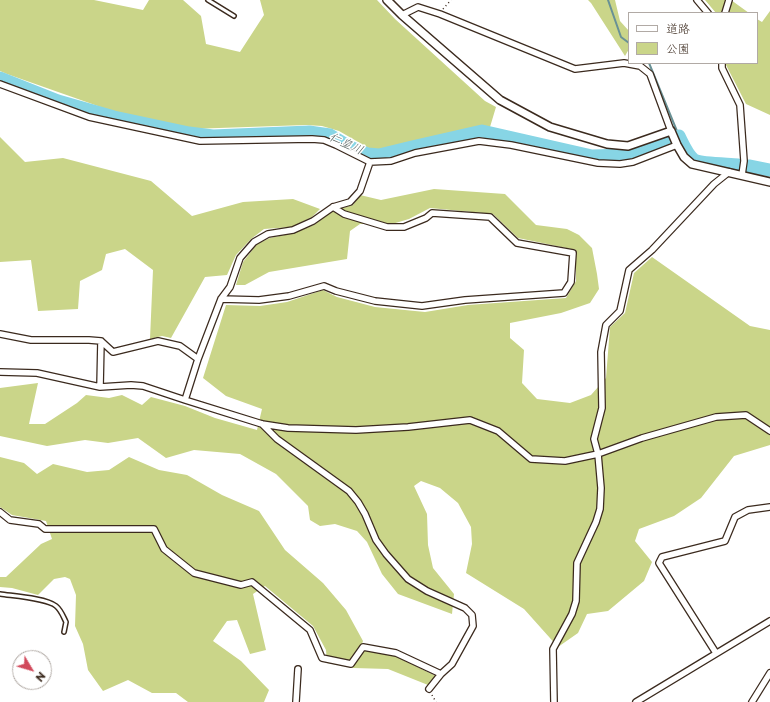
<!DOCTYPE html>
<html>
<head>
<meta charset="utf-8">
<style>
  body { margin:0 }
  #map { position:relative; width:770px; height:702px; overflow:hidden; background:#fff; font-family:"Playpen Sans","Klee One",sans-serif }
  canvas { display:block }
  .legend { position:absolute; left:628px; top:12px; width:130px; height:52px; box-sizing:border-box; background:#fff; border:1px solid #b1aaa5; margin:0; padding:5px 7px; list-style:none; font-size:12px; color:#3b2a1e }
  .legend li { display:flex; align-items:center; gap:8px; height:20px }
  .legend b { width:20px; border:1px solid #b1aaa5 }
  .north { position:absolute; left:12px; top:650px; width:40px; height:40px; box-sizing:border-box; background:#fff; border:1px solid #b1aaa5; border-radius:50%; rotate:128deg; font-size:11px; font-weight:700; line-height:16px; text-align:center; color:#3b2a1e }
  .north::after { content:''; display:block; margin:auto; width:14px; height:18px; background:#d1495b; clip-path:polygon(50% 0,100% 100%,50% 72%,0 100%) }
</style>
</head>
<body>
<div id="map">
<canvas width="770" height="702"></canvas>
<ul class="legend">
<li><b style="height:5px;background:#fff"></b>道路</li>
<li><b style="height:11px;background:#cad589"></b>公園</li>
</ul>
<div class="north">N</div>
</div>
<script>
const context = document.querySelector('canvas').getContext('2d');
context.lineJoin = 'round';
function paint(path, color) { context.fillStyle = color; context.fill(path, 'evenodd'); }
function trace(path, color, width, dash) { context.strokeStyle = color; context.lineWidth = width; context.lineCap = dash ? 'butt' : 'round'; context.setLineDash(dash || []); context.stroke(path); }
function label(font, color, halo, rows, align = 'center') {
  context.font = font + ' "Playpen Sans","Klee One",sans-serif'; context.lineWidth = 3; context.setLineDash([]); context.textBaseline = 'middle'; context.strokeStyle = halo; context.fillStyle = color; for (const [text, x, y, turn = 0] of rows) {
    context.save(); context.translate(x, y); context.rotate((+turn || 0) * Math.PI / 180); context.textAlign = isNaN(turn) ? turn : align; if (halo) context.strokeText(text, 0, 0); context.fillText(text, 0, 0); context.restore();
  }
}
const green = new Path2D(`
  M0,0h94l49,10 6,-10h34l18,16 5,28 34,8 24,-37 -4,-15h117l18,19 90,82 11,6 -6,20 -116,24 -35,-20 -17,-5 -16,-1 -116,4 -78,-18 -105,-37 -7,-3z
  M588,0h27l5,21 9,10v18l-4,7 -34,-53z
  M705,0h26l18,13h-33z
  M770,11v104l-24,-11 -20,-39v-2h31v-44l5,3z
  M0,137l25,25 38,-4 88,23 41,35 51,-14 50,-3 27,10 -8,8 -20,10 -28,2 -13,10 -15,16 -9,20 -22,2 -34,61 -9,-2 -12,3 3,-69 -28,-21 -19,5 -4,16 -22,11 -2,28 -40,2 -7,-51 -31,2z
  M434,189l71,5 31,31 31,4 12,6 13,13 5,26 2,15 -9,14 -29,10 -51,10v15l14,12 -2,33 15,16 33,4 21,-8 15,-17 4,-51 15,-14 9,-40 18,-16 98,69 20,4v115l-36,11 -33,42 -27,18 -35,13 -4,12 17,21 -8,19 -36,30 -21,3 -9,19 -20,14 -34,-38 -58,-36 6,-29 -1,-17 -13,-24 -18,-15 -19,-7 -7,5 13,28 1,31 5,23 21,26 -2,20 -54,-20 -16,-20 -15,-32 -10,-11 -22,-7 -15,2 -10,-6 -2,-14 -32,-32 -36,-20 -46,-4 -28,8 -28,-20 -30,5 -23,-3 -38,6 -47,-10v-48l38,-5 -9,41h16l32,-21 9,-8 23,3 13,-3 20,10 9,-8 34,9 30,12 42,12 5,-21 -36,-13 -23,-18 23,-73 34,1 27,-4 36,-12 14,7 38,10 50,5 43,-7 98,-7 10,-17v-31l-58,-12 -25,-24 -63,-6 -21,11 -17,5h-32l-10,7 -3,28 -78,13 -24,13h-9l7,-23 14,-18 13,-6 24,-5 20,-8 18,-14 21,-6 7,-10 21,5z
  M0,457l24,6 13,11 16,-10 34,8 22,-2 20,-13 30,13 28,5 35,20 37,16 26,39 38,33 23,27 17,31 -3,8 35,7 43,21 -10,8 -40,-16 -34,-1 -27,-5 -1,-13 -13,-24 -48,-40 -12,8 13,56 -16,4 -13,-34 -10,1 -14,20 28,20 28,29 -5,12h-76l-12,-9h-24l-24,-13 -25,11 -15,-21 -5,-26 -8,-18 1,-31 -6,-16 -5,-2 -11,2 -16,16 -26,-7 -12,-1v-10h6l35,-33 11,-5 -6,-18 -34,-6 -12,-8z`);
const stream = new Path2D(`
  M608,0l13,37 8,6
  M649,63l30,73`);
const river = new Path2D(`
  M0,78l58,23 56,16 75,16 24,3 96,-4 21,3 20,12 18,7 11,1 33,-8 70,-16 110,25 34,-1 43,-15
  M679,136c4,8 8,18 15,24 7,4 35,4 44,5
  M749,166l21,4`);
const path = new Path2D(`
  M443,9l8,-9
  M432,695l4,7`);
const service = new Path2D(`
  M208,0l26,16
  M0,594c13,2 46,4 56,12 5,4 7,10 10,16l-2,10`);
const minor = new Path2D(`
  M697,0l11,13
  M725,13l4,-13
  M402,15l16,-8 22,7 135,55 49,-6 16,3 10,8 21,57
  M722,63v5l18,37 4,56 -2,14
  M0,84l89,33 111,24 112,-2 12,1 12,5 34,17 21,-1 24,-8 64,-12 32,4 87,18 22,1 13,-2 44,-17
  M221,299l38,1 30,-4 35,-10 12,5 39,10 47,5 43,-6 99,-7 7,-11 2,-29 -56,-10 -27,-26 -58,-4 -6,5 -22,9h-17l-43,-13 -11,-7
  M0,334l31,6h58l12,1 12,11 45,-11 22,5 18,13
  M0,372l37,1 63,14 31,-2 12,1 42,14 77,24 26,4 68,2 52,-3 62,-7 28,11 33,28 34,2 33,-7 44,-16 74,-21 30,-2 24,16
  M100,387l1,-46
  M185,400l13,-41 23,-60 9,-12 10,-29 14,-16 14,-8 25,-4 20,-9 20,-14 17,-5 10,-11 10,-29
  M262,424l15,15 72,52 9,11 7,12 11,26 10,14 22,25 19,12 38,17 7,7 1,11 -21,38 -11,10 -12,15
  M0,512l10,8 29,4 6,5h109l10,20 30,24 47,12 11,-3 58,48 12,28 29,6 12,-17 33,6 45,21
  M716,653l-57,-90 3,-6 63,-16 10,-24 13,-7 22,-3
  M296,702l2,-33
  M554,702l-1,-53 19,-35 4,-13 1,-38 19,-41 4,-13 1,-21 -3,-34 -4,-15 8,-31 -1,-56 5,-27 14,-14 9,-41 23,-20 62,-66 15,-12
  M636,702l134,-81
  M752,702l18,-29`);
const tertiary = new Path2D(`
  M387,0l15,15 98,85 50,27 57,17 21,2 43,-15 6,14 7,12 8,7 78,18`);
const waterNames = [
  ["仁皇川",346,144,25]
];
paint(green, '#cad589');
trace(stream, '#699195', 2);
trace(river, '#87d5e5', 13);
trace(service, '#3b2a1e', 6);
trace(minor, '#3b2a1e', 8);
trace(tertiary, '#3b2a1e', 10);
trace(path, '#3b2a1e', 1.5, [1, 3]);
trace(service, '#fff', 3);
trace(minor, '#fff', 5.5);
trace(tertiary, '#fff', 7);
label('italic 12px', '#525d5a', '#fff', waterNames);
</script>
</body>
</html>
